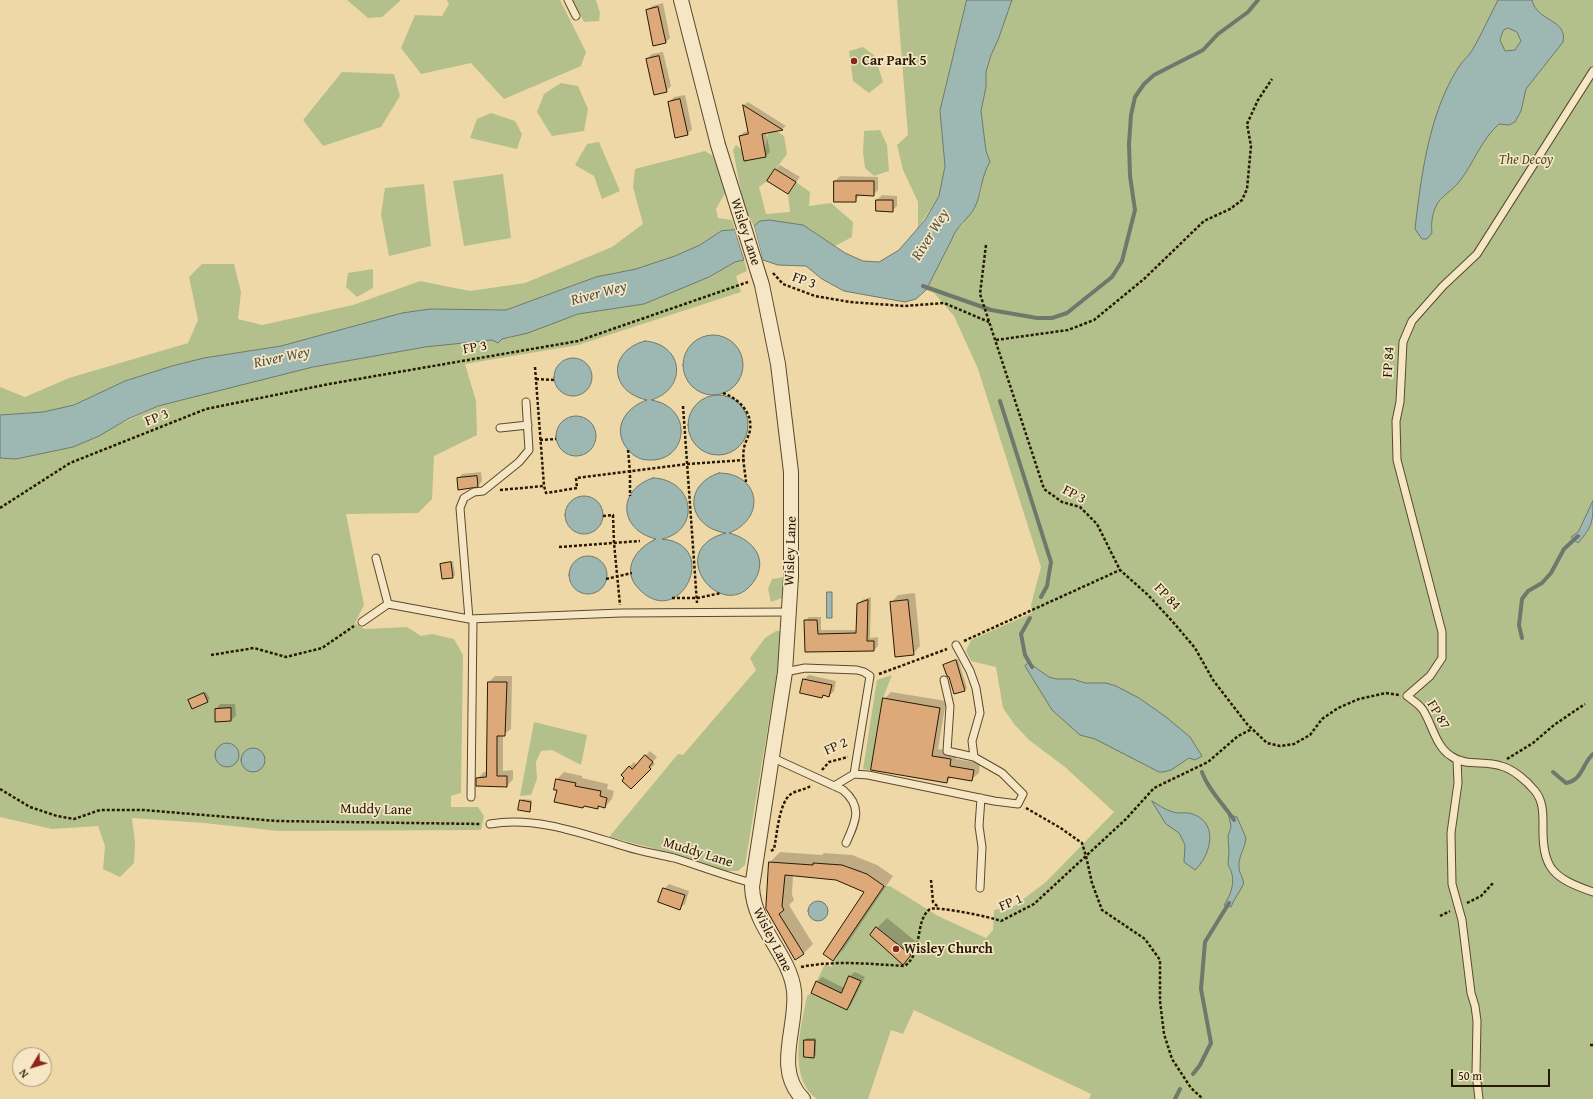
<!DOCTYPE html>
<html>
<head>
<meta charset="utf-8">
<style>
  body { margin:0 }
  #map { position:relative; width:1593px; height:1099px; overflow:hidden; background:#efd8a7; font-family:"Gentium Book Plus",serif }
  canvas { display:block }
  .north { position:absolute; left:12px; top:1047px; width:40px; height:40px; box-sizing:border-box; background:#f5e6c6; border:1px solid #a39478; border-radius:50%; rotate:232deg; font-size:11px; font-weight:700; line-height:16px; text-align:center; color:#281903 }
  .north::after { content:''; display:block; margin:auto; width:14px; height:18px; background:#8f2418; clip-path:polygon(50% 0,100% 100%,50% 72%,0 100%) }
  .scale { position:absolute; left:1451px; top:1069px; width:99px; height:18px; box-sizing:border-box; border:2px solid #281903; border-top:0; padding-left:5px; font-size:12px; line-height:14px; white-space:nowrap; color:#281903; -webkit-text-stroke:3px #f5e6c6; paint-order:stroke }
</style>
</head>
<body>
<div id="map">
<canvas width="1593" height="1099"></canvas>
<div class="north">N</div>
<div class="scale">50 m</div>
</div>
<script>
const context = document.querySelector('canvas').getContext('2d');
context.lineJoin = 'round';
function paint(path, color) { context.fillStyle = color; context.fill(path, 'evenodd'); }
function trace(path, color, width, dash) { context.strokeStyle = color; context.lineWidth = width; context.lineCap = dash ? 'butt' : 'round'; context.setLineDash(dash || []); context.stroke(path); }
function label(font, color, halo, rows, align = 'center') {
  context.font = font + ' "Gentium Book Plus",serif'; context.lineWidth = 3.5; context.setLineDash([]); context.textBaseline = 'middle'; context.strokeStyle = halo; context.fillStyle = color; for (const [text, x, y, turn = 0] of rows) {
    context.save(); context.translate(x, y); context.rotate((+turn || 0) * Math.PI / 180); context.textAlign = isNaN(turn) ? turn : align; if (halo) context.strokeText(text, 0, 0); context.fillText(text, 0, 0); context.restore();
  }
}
const green = new Path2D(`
  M347,0h54l-19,17 -14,1z
  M447,0h113l26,52 -5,14 -77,33 -33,-36 -50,11 -20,-26 14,-33 27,1 7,-12z
  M573,0h23l4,13 -1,8 -15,1z
  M897,0h70l-27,111 5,55 -6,30 -21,32v-26l-15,-32 -6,-25 11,-10z
  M1012,0h581v1099h-504l2,-5 -177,-84 -11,24 -12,-4 -23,69h-51c-30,-22 -16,-72 -10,-103l4,-3 14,-29 7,3 1,-6 51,-75h6l48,30 48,22 7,-8 1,-20 20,-4 32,-24 68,-70 -49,-45 -36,-27 -15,-16 -11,-16 -7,-41 -25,-6 -5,-10 5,-11 61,-27 -1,-8 10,-38 -63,-198 -24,-53 -20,-23 -8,-3 26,-51 2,-8 9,-7 18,-32 3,-21 6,-8 -4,-12 -5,-40 5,-24v-15l5,-17 7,-15z
  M863,47l12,9 8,26 -14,11 -16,-12 -4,-30z
  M342,72l52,2 6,22 -19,31 -58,19 -20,-26z
  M561,83l17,3 10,23 -4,22 -32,5 -15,-24 7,-18z
  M491,113l24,8 7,13 -5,15 -47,-11 7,-19z
  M880,130l7,15 2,26 -15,5 -9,-8 -2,-16 1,-21z
  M777,131l7,5 3,18 -21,28 -7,5 7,27 24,-2 -2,-18 8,-12 14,10 -1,14 22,-3 22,19 -1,15 -17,9 -32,-21 -43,-4 -6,5 -10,-18 -11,-58 3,-5 5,4 3,12 22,-4 -1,-7 3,-17z
  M599,142l21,49 -18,8 -8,-23 -19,-11 12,-21z
  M705,151l8,5 12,37 -9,16 2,9 14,2 3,10 -15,1 -20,14 -25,11 -39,13 -40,8 -90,33 -76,-1 -28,4 -121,33 -77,12 -32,8 -47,15 -51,24 -31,7 -43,3v-28l25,10 44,-19 119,-35 10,-23 -9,-43 13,-13h32l7,28 -3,27 24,6 91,-20 67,-24 50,10 55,-8 87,-36 31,-23 -10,-37 2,-18z
  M503,174l8,64 -47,8 -11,-65z
  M424,184l7,62 -42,10 -8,-42 4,-26z
  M744,260l3,11 -11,5 5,16 -163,53 -113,19 11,37 1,34 -43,21 -2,43 -14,14 -72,1 18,91 -9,18 9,6 43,-2 14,9 11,-2 22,5 9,16 -2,138 -10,3v11h27l6,9 -3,14 -202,1 -75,-8 -72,-5 3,25 -1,20 -14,14 -17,-8 2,-23 -7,-20 -46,3 -52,-12v-359l16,1 57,-12 85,-41 155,-39 112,-20 85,-9 68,-24 66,-10 65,-27 26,-15z
  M373,269v19l-16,9 -11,-10 2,-14z
  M785,577l-1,20 -13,5 -3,-13 4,-10z
  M776,631h7l-1,11 -37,223 -7,6h-11l-48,-16 -70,-18 69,-83 5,1 73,-85 -6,-12 15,-20z
  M892,675l-9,23 -12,72 -8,-1 14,-89z
  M534,722l53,13 -6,30 -29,-15 -11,1 -5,11 1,17 -6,16 -11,1z`);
const water = new Path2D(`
  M967,0h45l-14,40 -7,15 -5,17v15l-5,24 5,40 4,11c-9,14 -8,30 -15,45 -6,12 -19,19 -23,32l-26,51 -10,9 -11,3 -61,-11 -22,-12 -16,-13 -28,-1 -15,-5 -9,-34 6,-5 9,-1 34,5 42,28 18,8 16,1 20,-12 26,-30 14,-24 6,-30 -5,-55z
  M1498,0h34c5,22 36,19 31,42l-37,47 -5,22 -6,11 -6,3 -10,-1c-18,16 -25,39 -40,58 -6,8 -19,15 -23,24 -4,9 -5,17 -4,27l-5,6h-5l-7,-10c6,-53 14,-115 43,-161 4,-7 11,-12 15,-19 9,-16 17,-33 25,-49zM1508,28l9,4 4,9 -6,9 -10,1 -5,-11 3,-9z
  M735,230l9,30 -9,2 -26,15 -65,27 -66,10 -50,19 -26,6 -4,4 -6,-3 -67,7 -112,20 -155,39 -30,13 -29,17 -26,11 -57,12 -16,-1v-43l43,-3 31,-7 51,-24 47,-15 32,-8 77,-12 121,-33 28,-4 76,1 90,-33 40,-8 39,-13 25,-11 21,-14z
  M683 365a30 30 0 1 1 60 0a30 30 0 1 1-60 0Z
  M645,341c39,3 43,48 6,59 44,7 37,63 -3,60 -10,0 -19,-7 -24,-16 -11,-20 5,-38 23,-44 -38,-8 -40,-49 -2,-59z
  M554 377a19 19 0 1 1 38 0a19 19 0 1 1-38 0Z
  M688 425a30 30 0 1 1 60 0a30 30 0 1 1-60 0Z
  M556 436a20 20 0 1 1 40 0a20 20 0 1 1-40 0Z
  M719,473c41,0 48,45 10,60 20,5 39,22 27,45 -30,52 -96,-28 -30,-45 -39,-6 -44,-48 -7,-60z
  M653,478c41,1 49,52 9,61 60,5 18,93 -23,50 -19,-19 -3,-41 17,-50 -37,-9 -40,-49 -3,-61z
  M565 515a19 19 0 1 1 38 0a19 19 0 1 1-38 0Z
  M1593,501c0,23 -1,25 -15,42l-7,-6 7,-5z
  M569 575a19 19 0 1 1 38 0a19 19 0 1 1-38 0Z
  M827,592h5v26h-5z
  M1029,663l20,14 7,2h17l12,4h21l10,3 23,12 27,19 24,20 12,19 -7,4 -6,-2 -18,12 -8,2h-4l-64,-33 -15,-4 -28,-25 -27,-44z
  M215 755a12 12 0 1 1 24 0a12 12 0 1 1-24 0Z
  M241 760a12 12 0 1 1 24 0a12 12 0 1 1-24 0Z
  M1152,801c8,5 15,10 25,12 6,0 13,-1 18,2 24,10 15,41 0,55l-11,-8 1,-17 -6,-12 -13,-9z
  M1229,815l8,2 9,21c-1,11 -8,18 -7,30 0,5 6,12 4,17 -4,8 -9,14 -12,22l-7,-2c9,-13 12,-28 4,-40l1,-14 -1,-15 3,-9z
  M808 911a10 10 0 1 1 20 0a10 10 0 1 1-20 0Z`);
const pier = new Path2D(`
  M752,226h2l9,34h-2z
  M737,229l9,30 -1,2 -10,-31z`);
const shadow = new Path2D(`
  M663,3l7,35 -4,4 -19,-32 5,-4z
  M663,52l8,34 -5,5 -19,-32 5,-5z
  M685,95l7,34 -4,5 -19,-32 5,-5z
  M748,102l38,24 -4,3 -16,3 4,20 -4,4 -26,-20 4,-4 5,-1 -5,-26z
  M780,165l20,12 -12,16 -13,-23z
  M840,176l38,1v13l-5,5 -13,-1 -5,7 -20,-20z
  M882,195l15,1v10l-5,5 -15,-11z
  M481,472l1,9 -4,5 -20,-7 4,-5z
  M453,561l2,14 -2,2 -12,-13z
  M915,593l5,53 -7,8 -22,-51 7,-8z
  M871,597l-1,41 8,-1v9l-4,4 -69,1v-30l4,-4h12v13h36l1,-26 4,-4z
  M958,659l9,29 -2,2 -15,-14 -6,-11z
  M809,675l27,6 -2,10 -5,5 -5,-1 -2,2 -18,-18z
  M495,676h17l-1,53 -8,6v36l10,-1v9l-6,7 -30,-1v-6l7,-7h3l2,-90z
  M206,692l4,7 -17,9 -2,-9z
  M891,692l55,9 -8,48 19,3 -1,7 24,4 -1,10 -8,7 -19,-3 -6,5 -62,-83z
  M220,704h15l1,12 -5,4 -15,1v-12z
  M650,751l7,6 -4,5 2,2 -24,24 -2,-21 5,-5 3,3z
  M564,772l18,4v2l26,6 -1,5 7,2 -2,8 -7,8 -5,-1 -2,2 -43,-19 2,-10z
  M523,799l9,1 -3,11 -9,-10z
  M780,852l42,3 2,-2 28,2 25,10 16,11 -50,74 -10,10 33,-68 -30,-13 -43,-5 -1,21 2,5 -5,5 24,39 -10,10 -36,-45 3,-47z
  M669,884l20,7 -4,13 -5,4 -16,-19z
  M887,918l33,27 -17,18 -26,-35z
  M855,972l10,5 -14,28 -4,4 -30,-27 5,-5 22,11 6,-12z
  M807,1038h9v17l-2,2h-9v-17z`);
const stream = new Path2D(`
  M923,286l68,24 46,8h15l15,-5 45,-36 10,-16 13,-51 -5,-34 -1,-32 2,-29 4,-18 9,-13 10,-9 49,-25 15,-16 30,-22 10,-12
  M1000,401l51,161 -4,24 -6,11
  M1030,618l-9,16 4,21 7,12
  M1522,638l-3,-13 3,-26 6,-8 14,-8 9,-10 13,-24 14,-13
  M1202,772c5,16 22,33 32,48
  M1553,772l13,11c16,-2 16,-19 27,-29
  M1193,1074l7,-9 11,-22 -10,-54 4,-47 24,-39
  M1175,1099l5,-10`);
const building = new Path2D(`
  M658,7l8,36 -13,3 -7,-36z
  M659,56l8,36 -13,3 -8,-36z
  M680,99l8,36 -13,3 -7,-36z
  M743,105l40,25 -21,4 4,23 -22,4 -5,-25 9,-2z
  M775,169l21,13 -8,12 -21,-13z
  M834,181h40v15l-18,-1v7h-22z
  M876,200h17v12l-17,-1z
  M477,476l1,11 -20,3 -1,-12z
  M451,562l2,16 -11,1 -2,-15z
  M868,600l-1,41h7v10l-69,1 -1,-32h13l1,14 38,-1 1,-29z
  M908,600l6,55 -19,2 -5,-55z
  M956,660l9,31 -11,3 -5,-17 -2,-1 -4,-11z
  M803,679l29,6 -3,12 -6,-2 -1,3 -22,-5z
  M488,682h19l-2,54h-8v40h10v11l-31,-1v-8l10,-1z
  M204,693l4,9 -16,7 -4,-9z
  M883,698l57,10 -8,48 19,3 -1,7 24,4 -2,11 -24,-4 -1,6 -76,-13z
  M231,708v13l-16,1v-13z
  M645,755l8,7 -4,5 2,2 -20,20 -9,-8 2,-3 -3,-3 8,-9 3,3z
  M556,779l20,4 -1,3 26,5 -1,5 7,2 -2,10 -7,-2v3l-14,-3 -1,2 -29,-6 3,-12h-3z
  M520,800l11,2 -1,10 -12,-2z
  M769,862l44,3v-2l29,2 25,9 17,12 -51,75 -10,-7 41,-62 -28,-12 -51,-5 -3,31 2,4 -5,4 25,40 -9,6 -29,-51z
  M663,888l22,7 -5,15 -22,-8z
  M876,927l35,28 -8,10 -33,-30z
  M849,976l12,5 -14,29 -36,-17 5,-12 25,12z
  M804,1040h11l-1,18 -10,-1z`);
const path = new Path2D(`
  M986,245l-6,49 64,195 18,13 18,5 17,17 23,46 28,25 25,27 22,26 18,32 34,44 20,19 13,3 14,-2 16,-9 12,-16 16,-11 21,-9 27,-6 13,2
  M773,273l10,11 32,12 35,6 54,4 40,-3 45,19
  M996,340l72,-10 26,-10 50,-41 60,-58 26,-12 12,-9 5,-11 4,-43 -4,-22 11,-24 14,-21
  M535,367l9,119 2,7 31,-5 -1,-10 112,-14 57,-4
  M536,379l18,1
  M723,393c15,5 30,20 27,37 -1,6 -5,12 -6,18 -2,10 1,23 2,34
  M683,406l14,197
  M540,440l16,-1
  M628,450l2,22v24
  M500,490l44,-4
  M0,508l70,-45 136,-54 123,-25 249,-43 170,-59
  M603,516l10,-1 1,28 6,62
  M559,547l81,-6
  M606,579l26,-6
  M672,598h26l23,-5
  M964,641l156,-71
  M211,655l43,-7 32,9 36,-9 32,-22
  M879,674l68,-25
  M1507,759l26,-16 21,-18 31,-21
  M822,770l7,-8 19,-5
  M0,789l30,18 27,9 17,3 26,-9h44l132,11 205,3
  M1026,808l33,19 23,16 4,13 6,27 10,27 43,29 15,21v41l4,33 8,25 19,29 12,11
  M771,851l3,-2c3,-14 5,-47 17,-55 6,-4 14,-4 21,-9
  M931,880l2,22 5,5
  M1467,903l14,-7 12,-13
  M1440,916l10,-5
  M801,967c35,-7 68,-3 104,-1 19,-15 9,-45 25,-57 7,-3 61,8 71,12l33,-17 92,-85 28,-31 54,-26 30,-26 14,-7
  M1590,1045h3`);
const service = new Path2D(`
  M568,0l8,16
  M1593,71l-116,183 -34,32 -31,35 -9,21 -3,60 -4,19 1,39 45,172v26l-12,18 -23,20c5,4 12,8 16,14 9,14 13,37 28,46 15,11 33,4 50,10 12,3 26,15 34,25 8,10 8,21 8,34 -1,44 10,53 50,67
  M500,428l28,-3
  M376,558l12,46 81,15 152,-6 167,-1
  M469,619l-9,-111 4,-10 10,-6 9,-1 36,-29 10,-12 -3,-48
  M362,622l26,-18
  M785,672l20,-4 52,2 7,2 6,4 -16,98
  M944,680l6,26 -3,45 27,6
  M771,757l72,33c20,17 13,31 3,53
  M1457,760l1,23 -7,50 1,51 10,36 9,73 4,13 2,15 -1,52 3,26
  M834,786l20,-12 14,1 126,26 24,3 5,-10 -21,-21 -28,-16 -2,-16 8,-28 -4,-25 -6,-17 -14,-26
  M471,797l2,-177
  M490,824c47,-8 93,10 137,23 15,5 31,7 47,11 26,8 52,18 78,25
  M980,888l2,-41 -3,-21 2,-28`);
const minor = new Path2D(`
  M681,0l37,145 44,140 16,79 13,108v105l-6,95 -33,215c2,42 38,67 42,104 4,36 -21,78 9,108`);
const markers = [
  [854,61,4,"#8f2418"],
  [896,949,4,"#8f2418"]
];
const poiNames = [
  ["Car Park 5",862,61],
  ["Wisley Church",904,949]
];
const parkNames = [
  ["The Decoy",1526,160]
];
const streetNames = [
  ["Wisley Lane",745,232,72],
  ["FP 3",804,281,20],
  ["FP 3",475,348,-10],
  ["FP 84",1389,362,-86],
  ["FP 3",157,418,-22],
  ["FP 3",1074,495,28],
  ["Wisley Lane",791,551,-88],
  ["FP 84",1167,597,46],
  ["FP 87",1438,715,59],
  ["FP 2",836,747,-24],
  ["Muddy Lane",376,810,1],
  ["Muddy Lane",698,853,17],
  ["FP 1",1011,903,-23],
  ["Wisley Lane",772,940,63]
];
const waterNames = [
  ["River Wey",931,235,-58],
  ["River Wey",599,294,-15],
  ["River Wey",282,358,-12]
];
paint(green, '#b4c08b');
paint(water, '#9db8b2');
trace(water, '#6e786c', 1);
paint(pier, '#efd8a7');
paint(shadow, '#0003');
trace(stream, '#6e786c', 4);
paint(building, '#dda979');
trace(building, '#281903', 1);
trace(service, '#5a492c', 9);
trace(minor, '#5a492c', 16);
trace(path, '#281903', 2.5, [3, 2]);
trace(service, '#f5e6c6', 7);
trace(minor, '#f5e6c6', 14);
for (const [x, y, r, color] of markers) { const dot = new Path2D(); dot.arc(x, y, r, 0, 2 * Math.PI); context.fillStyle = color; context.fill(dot); trace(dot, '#f5e6c6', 1.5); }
label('bold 14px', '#281903', '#f5e6c6', poiNames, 'left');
label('italic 14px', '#524b2c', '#f5e6c6', parkNames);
label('14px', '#281903', '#f5e6c6', streetNames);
label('italic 15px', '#515140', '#f5e6c6', waterNames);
</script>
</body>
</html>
